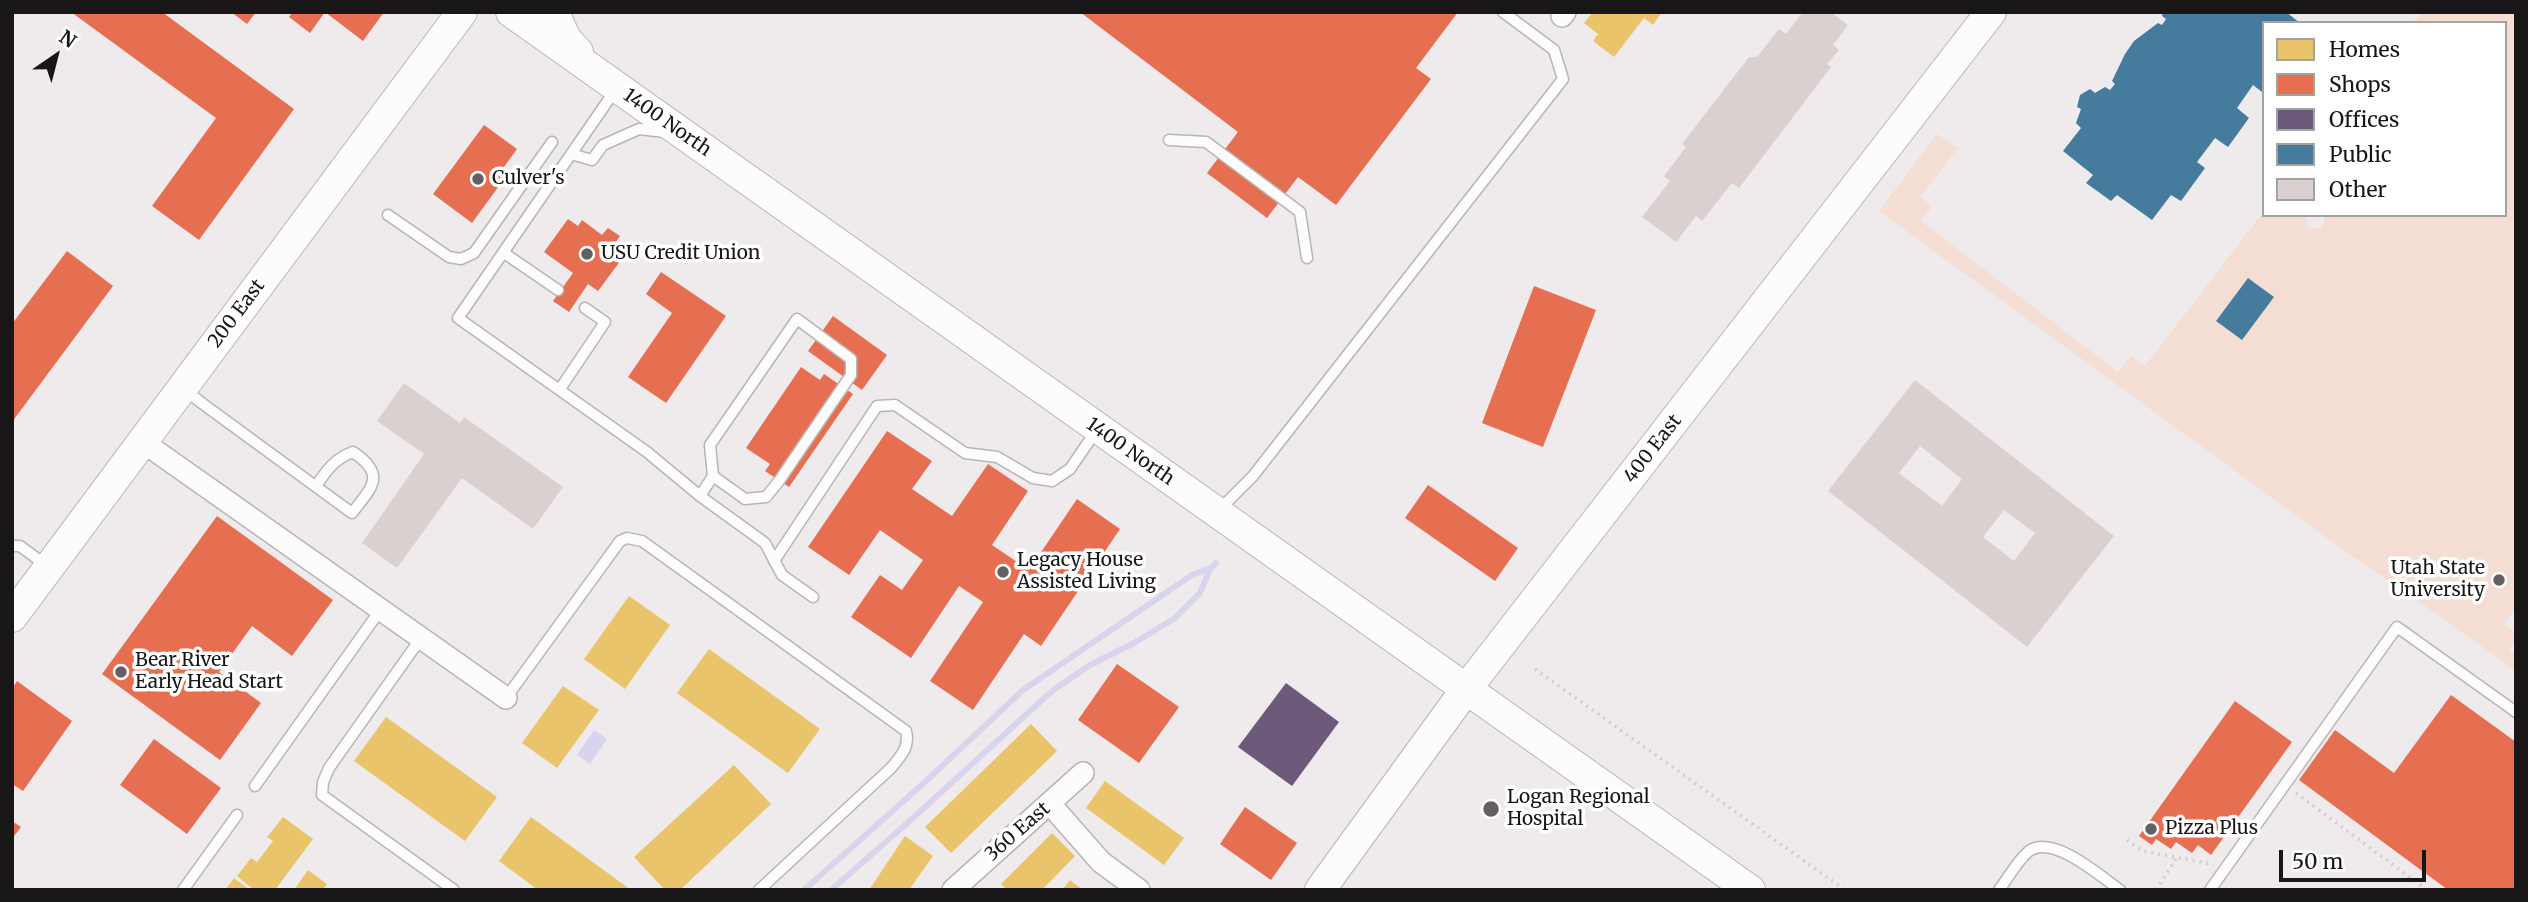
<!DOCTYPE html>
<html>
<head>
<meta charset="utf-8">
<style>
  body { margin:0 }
  #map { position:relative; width:2528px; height:902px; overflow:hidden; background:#efeaec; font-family:Merriweather,serif }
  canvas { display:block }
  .frame { position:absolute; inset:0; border:14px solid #191617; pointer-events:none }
  .legend { position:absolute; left:2262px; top:21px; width:245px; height:196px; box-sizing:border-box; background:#fff; border:2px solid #a3a2a2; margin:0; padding:9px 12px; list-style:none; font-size:21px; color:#191617 }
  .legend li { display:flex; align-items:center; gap:14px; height:35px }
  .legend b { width:35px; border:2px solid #a3a2a2 }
  .north { position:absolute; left:21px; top:21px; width:70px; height:70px; -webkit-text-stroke:5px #fff; paint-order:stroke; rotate:35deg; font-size:19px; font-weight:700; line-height:28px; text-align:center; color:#191617 }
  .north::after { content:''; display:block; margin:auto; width:24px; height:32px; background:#191617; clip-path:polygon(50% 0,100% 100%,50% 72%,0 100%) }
  .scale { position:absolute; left:2279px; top:850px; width:147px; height:32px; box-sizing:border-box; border:4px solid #191617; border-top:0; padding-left:9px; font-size:21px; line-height:24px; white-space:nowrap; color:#191617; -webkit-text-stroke:5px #fff; paint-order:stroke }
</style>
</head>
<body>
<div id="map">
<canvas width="2528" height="902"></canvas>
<div class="frame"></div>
<ul class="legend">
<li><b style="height:19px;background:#e9c46a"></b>Homes</li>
<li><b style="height:19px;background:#e76f51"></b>Shops</li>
<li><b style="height:19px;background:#6d597a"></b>Offices</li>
<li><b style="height:19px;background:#457b9d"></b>Public</li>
<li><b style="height:19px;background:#dad0d0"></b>Other</li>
</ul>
<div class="north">N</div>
<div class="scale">50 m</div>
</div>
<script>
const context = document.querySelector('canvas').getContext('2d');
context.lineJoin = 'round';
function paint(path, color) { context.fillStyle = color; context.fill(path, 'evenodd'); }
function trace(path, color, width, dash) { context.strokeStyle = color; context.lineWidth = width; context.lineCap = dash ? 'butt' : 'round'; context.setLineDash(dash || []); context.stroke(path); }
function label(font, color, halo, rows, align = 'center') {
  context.font = font + ' Merriweather,serif'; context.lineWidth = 7; context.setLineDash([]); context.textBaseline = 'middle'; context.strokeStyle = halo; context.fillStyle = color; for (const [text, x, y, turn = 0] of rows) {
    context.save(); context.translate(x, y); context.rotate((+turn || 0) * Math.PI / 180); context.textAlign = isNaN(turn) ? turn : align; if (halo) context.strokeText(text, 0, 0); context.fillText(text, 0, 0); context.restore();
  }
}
const green = new Path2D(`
  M2423,12h93v596l-12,16 12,9v7l-7,10 7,5v17l-65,-48 -109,-75 -463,-338 58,-77 21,14 -38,49 12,9 -11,15 197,151 13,-16 14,10 119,-155v4h43v10l5,4 10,-2 2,-4v-8h181v-192h-91zM2248,278l26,19 -58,24v-1z`);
const water = new Path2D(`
  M594,730l13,9 -17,25 -13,-9z`);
const homes = new Path2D(`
  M1593,12l17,1 52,-1 -9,13 -9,-7 -30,39 -21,-16 5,-7 -14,-11z
  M629,596l41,29 -45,64 -41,-30z
  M709,649l111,80 -32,44 -111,-80z
  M563,686l36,24 -42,58 -35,-25z
  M386,717l111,80 -32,44 -111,-80z
  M1031,724l26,27 -106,102 -26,-26z
  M734,765l37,39 -91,86h-15l-31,-33z
  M1105,781l79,57 -20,27 -78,-57z
  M283,817l30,22 -38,51h-21l-17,-14 14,-18 6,4 16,-21 -6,-4z
  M531,817l100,73h-93l-39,-29z
  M1052,833l23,23 -33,34h-35l-6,-6z
  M905,836l28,20 -24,34h-40z
  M308,870l19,14 -4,6h-29z
  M234,878l16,12h-25z
  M1070,880l13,10h-21z`);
const shops = new Path2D(`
  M71,12h91l132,97 -95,131 -47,-34 64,-88z
  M231,12h25l-9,12z
  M293,12h91l-21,29 -38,-29 -15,21 -21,-16z
  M1080,12h378l-42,56 15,11 -95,126 -38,-28 -31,41 -60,-45 31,-41z
  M484,125l33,24 -19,26 6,4 -32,44 -39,-29z
  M568,219l10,7 4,-6 20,15 6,-7 12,8 -5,7 12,9 -29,39 -10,-7 -19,28 -16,-11 20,-28 -29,-21z
  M67,251l46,35 -101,136v-98z
  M661,272l65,44 -60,87 -38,-26 44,-64 -26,-19z
  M1534,286l62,24 -53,137 -61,-24z
  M833,316l54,39 -25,35 -54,-39z
  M801,367l19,13 4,-6 29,20 -64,93 -24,-16 5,-7 -24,-16z
  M887,431l45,30 -20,28 40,27 36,-52 40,27 -36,54 37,25 48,-71 43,30 -79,117 -17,-12 -51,76 -43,-29 53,-79 -24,-16 -48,72 -60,-41 29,-42 22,15 21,-30 -43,-30 -31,45 -41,-28z
  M1428,485l90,63 -23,33 -90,-63z
  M217,516l116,84 -41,56 -40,-30 -33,46 42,31 -41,57 -118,-86z
  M1117,664l62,43 -40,56 -61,-43z
  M17,681l55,40 -49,70 -11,-7v-95z
  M2451,695l65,47v148h-68l-149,-110 36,-50 59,43z
  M2235,701l57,41 -81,113 -13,-10 -6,8 -16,-11 -5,7 -15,-10 -4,6 -13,-9z
  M154,739l67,49 -34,46 -67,-49z
  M1245,807l52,36 -26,37 -51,-36z
  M12,821l9,6 -9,12z`);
const offices = new Path2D(`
  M1286,683l53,39 -47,64 -54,-39z`);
const public = new Path2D(`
  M2163,12h123l14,11h-36v67l-2,2 -9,-7 -16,23 12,10 -21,29 -13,-9 -18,24 8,6 -24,33 -10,-6 -19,25 -35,-25 -6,6 -25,-18 7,-8 -30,-24 18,-23 -5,-5 5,-14 -4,-2 3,-12 10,-6 5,4 10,-6 5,3 5,-6 -3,-3 13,-27 9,-13 24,-18 4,2 4,-6 -4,-3z
  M2248,278l26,19 -32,43 -26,-19z`);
const stream = new Path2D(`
  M804,890l122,-109 97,-91 169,-115 19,-7 5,-5
  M831,890l82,-72 139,-127 38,-26 44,-22 41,-25 25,-25 10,-24`);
const building = new Path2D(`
  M1803,12h28l17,13 -15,20 6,5 -12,14 4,3 -92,121 -7,-5 -30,38 -6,-5 -20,26 -34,-25 28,-36 -6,-5 22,-29 -4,-3 67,-87h8l22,-28 7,5z
  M1915,380l199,156 -87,111 -199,-156zM1920,446l42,33 -20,27 -43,-33zM2004,510l31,23 -21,28 -31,-24z
  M404,383l56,40 4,-6 99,70 -30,42 -71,-51 -65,90 -35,-25 62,-89 -47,-33z`);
const path = new Path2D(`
  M1535,669l310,221
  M2296,793l131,97
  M2127,840l15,11 70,13
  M2156,890l20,-31`);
const lane = new Path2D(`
  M616,89l-158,229 189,134 53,44
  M1169,140l37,2 94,70 7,46
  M571,154l21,6 11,-15 36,-16 26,3
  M388,215l61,42 12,2 13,-6 78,-111
  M504,253l54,37
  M797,319l54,40v16l-72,106 -13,16 -21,2 -32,-23 -3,-31z
  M560,389l45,-67 -20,-14
  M185,390l18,14 149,109c20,-26 35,-38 1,-61 -19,7 -26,18 -37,34
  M713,476l-13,20 65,47 17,32 31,22
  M1218,511l35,-35 310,-397 -9,-29 -51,-38
  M12,546h8l27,20
  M774,561l103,-155 18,-1 70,48 32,4 36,21 19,3 18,-12 26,-38
  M421,638l-92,130 -6,14 -1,13 132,95
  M506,698l114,-157 7,-3 15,3 264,190c4,16 -5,25 -15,37l-132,122
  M255,786l126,-177
  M183,890l54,-75
  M1999,890c9,-12 19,-30 30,-39 24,-17 71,25 91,39
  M2210,890l187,-263 119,85`);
const street = new Path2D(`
  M1562,16l3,-4
  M143,442l363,256
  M1050,804l51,58 38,28
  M953,890l130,-117`);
const secondary = new Path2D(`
  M511,12l1239,878
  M554,12l12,27 12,13
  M12,617l450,-605
  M1320,890l147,-202 524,-676`);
const markers = [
  [478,179,7,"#646062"],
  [587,254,7,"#646062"],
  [1003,572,7,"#646062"],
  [2499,580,7,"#646062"],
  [121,672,7,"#646062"],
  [1491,809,9,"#646062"],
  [2151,829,7,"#646062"]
];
const streetNames = [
  ["1400 North",667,123,35],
  ["200 East",237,314,-53],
  ["400 East",1653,449,-52],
  ["1400 North",1130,452,35],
  ["360 East",1018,832,-41]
];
const poiNames = [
  ["Culver's",492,179],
  ["USU Credit Union",601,254],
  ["Legacy House",1017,561],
  ["Assisted Living",1017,583],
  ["Utah State",2485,569,"right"],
  ["University",2485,591,"right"],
  ["Bear River",135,661],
  ["Early Head Start",135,683],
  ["Logan Regional",1507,798],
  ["Hospital",1507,820],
  ["Pizza Plus",2165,829]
];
paint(green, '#f4ded4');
paint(water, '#d9d4ed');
paint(homes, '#e9c46a');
paint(shops, '#e76f51');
paint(offices, '#6d597a');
paint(public, '#457b9d');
trace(stream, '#d9d4ed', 6);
paint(building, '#dad0d0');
trace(lane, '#b9b4b6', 13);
trace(street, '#b9b4b6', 24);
trace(secondary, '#b9b4b6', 32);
trace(path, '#cfcece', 3.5, [2, 5]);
trace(lane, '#fdfcfc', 10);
trace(street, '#fdfcfc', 21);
trace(secondary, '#fdfcfc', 30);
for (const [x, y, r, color] of markers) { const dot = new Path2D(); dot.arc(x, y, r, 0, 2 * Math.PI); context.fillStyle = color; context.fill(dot); trace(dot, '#fff', 2.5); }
label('19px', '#191617', '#fff', streetNames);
label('19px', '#191617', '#fff', poiNames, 'left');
</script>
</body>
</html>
